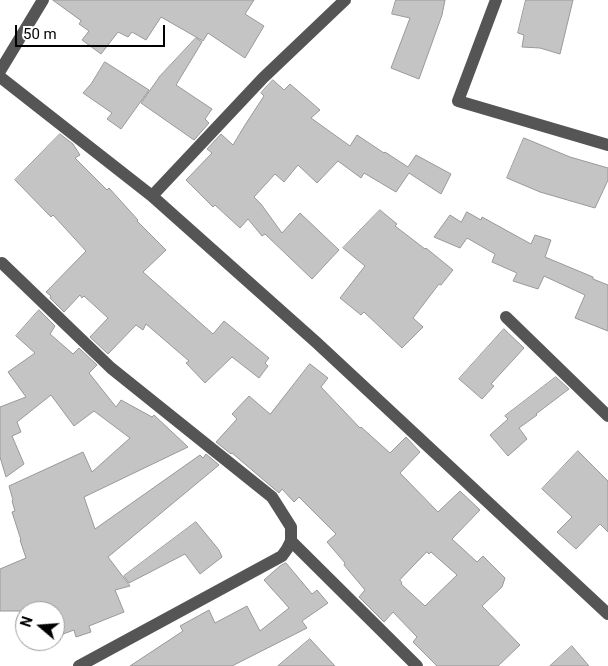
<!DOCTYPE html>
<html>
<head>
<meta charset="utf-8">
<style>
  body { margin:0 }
  #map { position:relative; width:608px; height:666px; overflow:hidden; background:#fff; font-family:Roboto,sans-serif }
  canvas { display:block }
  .north { position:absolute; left:15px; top:601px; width:50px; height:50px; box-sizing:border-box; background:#fff; border:1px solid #999; border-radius:50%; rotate:288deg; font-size:14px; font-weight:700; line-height:20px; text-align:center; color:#000 }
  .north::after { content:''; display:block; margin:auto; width:18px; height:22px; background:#000; clip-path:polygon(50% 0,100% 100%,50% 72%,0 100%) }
  .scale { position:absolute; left:15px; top:25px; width:150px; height:22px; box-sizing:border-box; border:2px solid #000; border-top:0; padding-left:6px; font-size:15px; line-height:18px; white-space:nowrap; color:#000; -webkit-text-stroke:4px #fff; paint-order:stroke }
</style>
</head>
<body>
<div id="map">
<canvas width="608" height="666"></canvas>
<div class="north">N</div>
<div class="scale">50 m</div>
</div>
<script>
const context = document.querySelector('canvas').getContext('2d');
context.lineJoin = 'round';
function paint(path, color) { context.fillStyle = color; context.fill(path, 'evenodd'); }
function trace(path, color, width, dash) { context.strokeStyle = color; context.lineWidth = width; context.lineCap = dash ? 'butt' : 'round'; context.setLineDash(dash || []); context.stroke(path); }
const building = new Path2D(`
  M53,0h201l-9,14 19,12 -19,32 -37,-25 -5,8 -42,-24 -15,23 -14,-8 -4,5 -10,-5 -17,22 -19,-14 7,-9 -10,-7 2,-3z
  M396,0h49l-3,15 -23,64 -28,-11 19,-50 -18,-4z
  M526,0h47l-13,54 -20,-6 -18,-1 2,-12 -6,-2z
  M196,38l6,4 -26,43 36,24 -7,10 4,4 -15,17 -53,-37 19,-27z
  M105,62l44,28 -28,39 -14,-10 5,-6 -29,-20 8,-9z
  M273,80l11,10 6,-6 30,26 -9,8 39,28 7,-11 27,18 1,-1 23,15 8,-12 35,19 -10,20 -32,-21 -13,19 -32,-19 -3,5 -23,-17 -21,22 -19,-18 -14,17 -9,-8 -21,23 7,7 21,29 18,-20 39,37 -27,29 -47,-45 -3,2 -14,-17 -8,9 -25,-23 -2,2 -27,-27 26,-27 -5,-4 14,-15 12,11 12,-20 19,-29 -3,-3z
  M60,134l13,10 7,11 -5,3 32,32 2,-2 29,32 -1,1 29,29 -23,22 70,62 11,-13 45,37 -4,5 3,3 -9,12 -27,-21 -27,26 -19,-20 3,-2 -43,-37 -3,6 -7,-5 -28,29 -18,-17 18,-19 -24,-22 -2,2 -2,-3 -16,17 -14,-14 1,-2 -5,-4 40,-41 -33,-36 -2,2 -36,-37z
  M524,138l46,19 38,11v12l-13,28 -55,-16 -33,-14z
  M380,210l17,14 -2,2 30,23 1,-1 27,22 -12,15 -2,-1 -26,34 10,9 -21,21 -38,-36 -3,3 -21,-17 25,-32 -22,-18z
  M467,212l14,8 1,-3 49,27 4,-9 16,5 -6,17 48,20v2l15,6v46l-33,-13 10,-23 -41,-19 -6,13 -25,-8 4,-8 -25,-11 3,-8 -28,-16 -7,10 -26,-11 16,-22 11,7z
  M39,310l16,16 -5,8 23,20 6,-6 18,17 -8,8 27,34 5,-7 31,17 2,-2 34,32 -104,50 11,32 105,-74 3,3 3,-4 13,11 -111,92 22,29 -15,4 9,22 -35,14 2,6 -15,5 -2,-7 -19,7v-26h-55v-42l26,-11 -6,-18h1l-9,-28 3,-1 -3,-10 1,-1 -4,-14 74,-34 9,20 38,-34 -36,-27 -20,15 -23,-31 -34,27 4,10 -9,4 12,28 -18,13 -6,-20v-50l26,-10 -18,-25 27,-19 -19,-17z
  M504,329l20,19 -33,36 3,2 -12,13 -23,-20z
  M310,364l18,14 -7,9 39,41 1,-1 29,26 16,-16 14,15 -20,21 38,39 22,-21 20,19 -28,29 25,23 6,-6 22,22 -3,9 -20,19 38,39 -22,21h-61l-24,-24 4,-5 -24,-25 -9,10 -25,-25 6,-7 -21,-25 1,-2 -18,-21 9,-8 -37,-37 -5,5 -12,-13 -3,4 -47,-40 -1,1 -15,-12 21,-23 -5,-5 17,-18 21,18zM427,552l2,2 2,-2 26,23 -32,31 -24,-22 1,-1 -2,-3z
  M556,377l13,12 -33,25 1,1 -18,13 8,11 -19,17 -18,-21 18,-16 -3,-3z
  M578,451l30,30v51l-8,-8 -24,25 -19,-17 15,-15 -30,-28z
  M196,522l23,28 3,7 -22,17 -15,-20 -56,29 -5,-7z
  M286,563l26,31 5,-4 11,13 -26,18 5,7 -75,38h-102l53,-35 -3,-5 29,-16 6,13 32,-17 13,25 29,-23 -25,-28 16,-14z
  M310,639l25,27h-57z
  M572,646l17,20h-39z`);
const minor = new Path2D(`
  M496,0l-38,101 150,44
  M0,71l43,-71
  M0,77l152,119 165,147 291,271
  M152,196l111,-118 82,-78
  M2,263l109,105 161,129 19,30v14l-4,8 -5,7 -203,110
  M506,317l102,99
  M291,541l126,125`);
paint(building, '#c4c4c4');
trace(building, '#999', 1);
trace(minor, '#555', 12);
</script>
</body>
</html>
